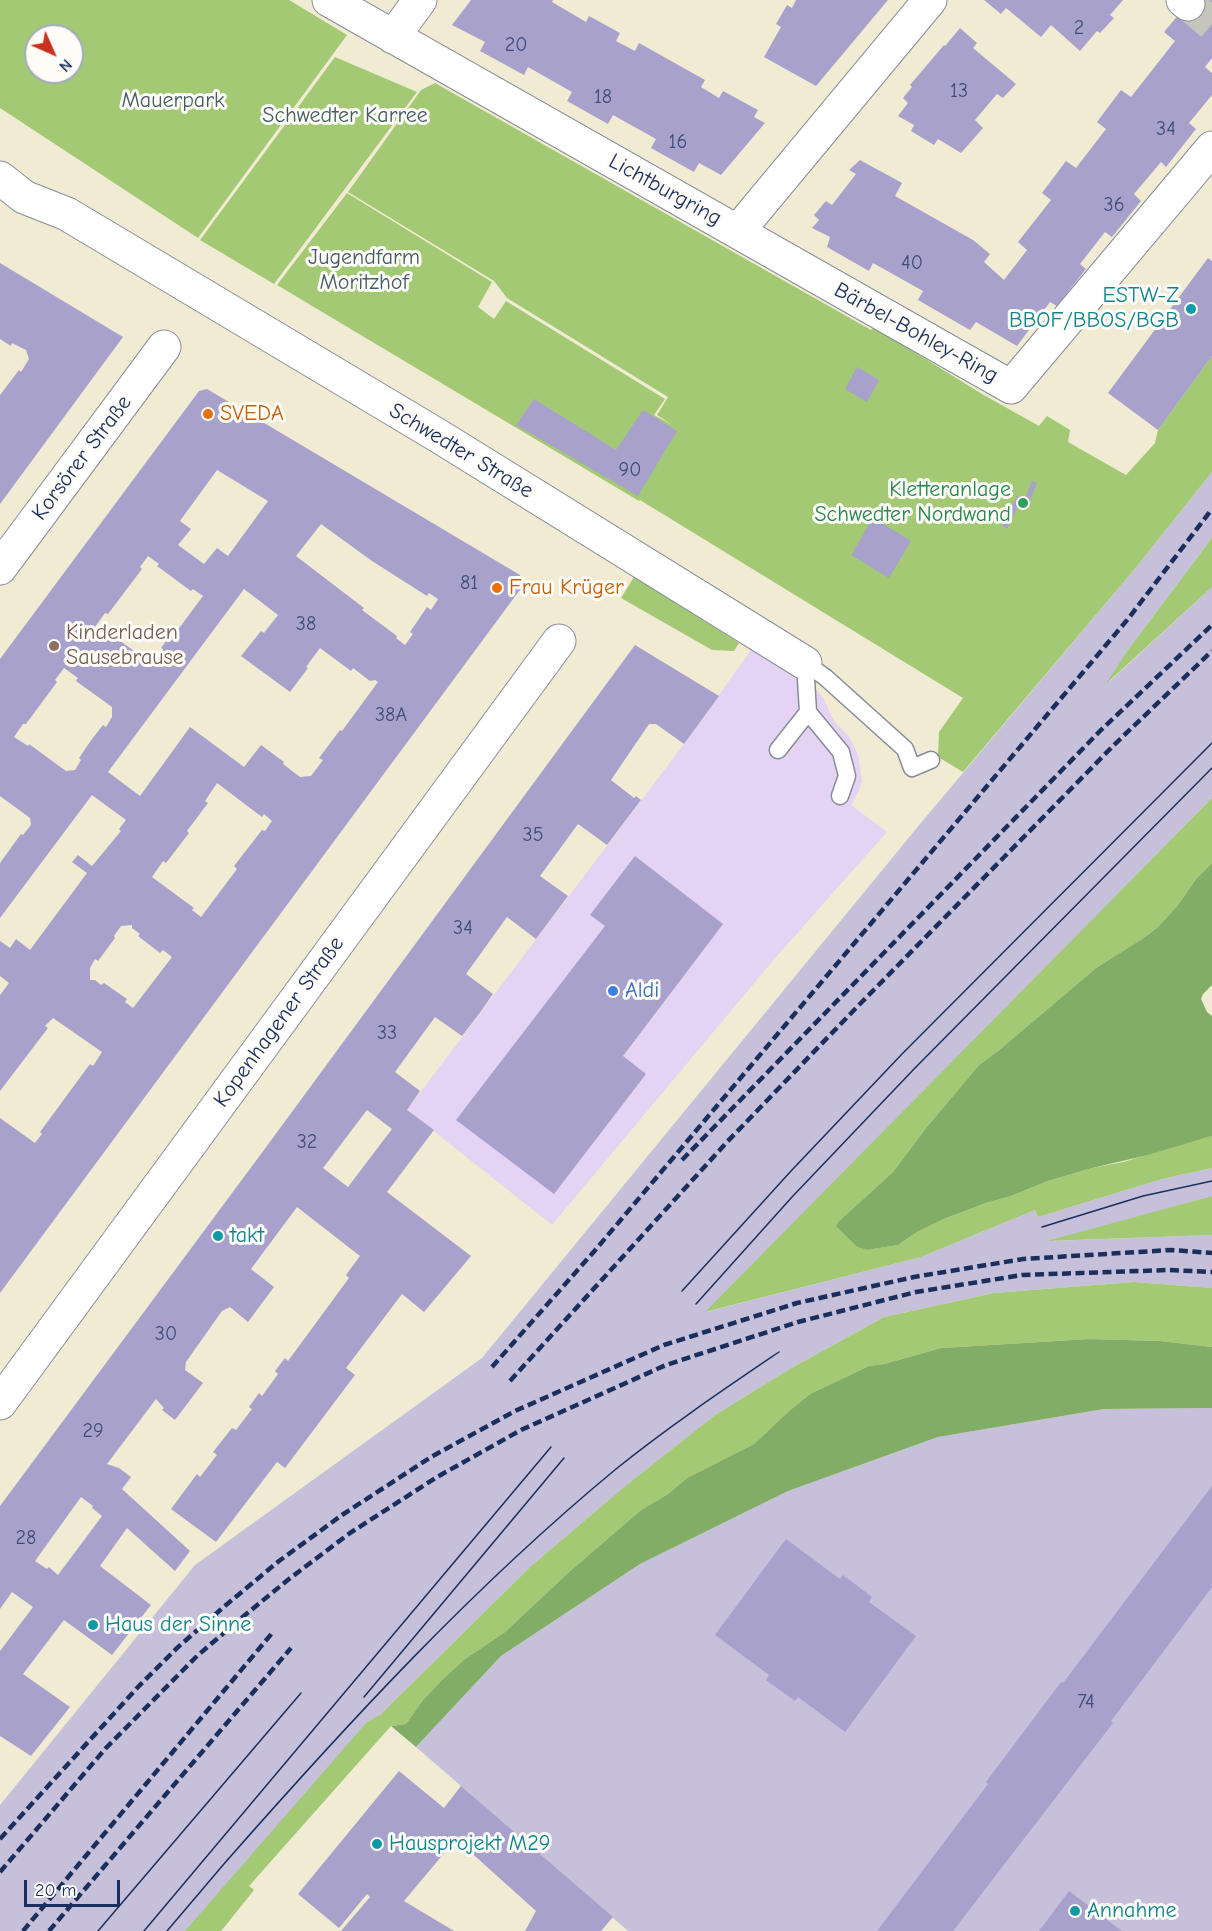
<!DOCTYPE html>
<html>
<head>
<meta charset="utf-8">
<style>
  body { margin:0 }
  #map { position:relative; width:1212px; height:1931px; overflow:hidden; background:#f1ebd4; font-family:"Comic Neue",sans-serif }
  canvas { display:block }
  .north { position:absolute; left:24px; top:24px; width:60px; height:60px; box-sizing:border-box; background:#fdfcf7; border:2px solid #a3aaba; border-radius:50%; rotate:135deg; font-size:16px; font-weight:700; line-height:24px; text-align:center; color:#1b2f5e }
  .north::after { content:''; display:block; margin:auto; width:21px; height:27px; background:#c8321e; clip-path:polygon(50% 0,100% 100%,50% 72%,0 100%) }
  .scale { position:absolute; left:24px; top:1880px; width:96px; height:27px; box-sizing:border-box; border:3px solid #1b2f5e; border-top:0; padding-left:8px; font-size:18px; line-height:21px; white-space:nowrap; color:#1b2f5e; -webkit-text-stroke:4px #fdfcf7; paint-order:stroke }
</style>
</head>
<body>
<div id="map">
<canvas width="1212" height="1931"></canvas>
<div class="north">N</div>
<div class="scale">20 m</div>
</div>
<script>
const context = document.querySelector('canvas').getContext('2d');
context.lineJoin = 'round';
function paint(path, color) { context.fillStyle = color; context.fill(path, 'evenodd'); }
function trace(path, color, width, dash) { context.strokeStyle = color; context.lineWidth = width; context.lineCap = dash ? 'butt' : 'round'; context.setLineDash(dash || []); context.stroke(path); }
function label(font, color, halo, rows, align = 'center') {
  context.font = font + ' "Comic Neue",sans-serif'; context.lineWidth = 6; context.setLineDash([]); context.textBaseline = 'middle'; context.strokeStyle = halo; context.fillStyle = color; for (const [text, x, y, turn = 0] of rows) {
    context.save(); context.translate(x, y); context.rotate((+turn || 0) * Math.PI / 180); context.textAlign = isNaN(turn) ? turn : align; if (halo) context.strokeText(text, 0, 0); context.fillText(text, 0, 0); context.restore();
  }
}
const built = new Path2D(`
  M751,650l67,41 6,8 10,22 15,16 9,17 4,28 -4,11 -7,12 36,27 -111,125 -224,268 -145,-115 277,-366z`);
const industrial = new Path2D(`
  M1212,472v66l-85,113 -18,31 103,-95v211l-506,514 215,-55 114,-47 3,7 124,-38 50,-11v28l-161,45 161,-6v53l-78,-6 -140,11 -110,24 -96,53 -73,45 -91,72 -94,80 -150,148 -131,171 5,4 -33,41h-221v-126l195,-240 287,-207 438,-534 213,-253z
  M1212,1408v523h-584l-212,-184 85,-91 139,-92 148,-73 150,-54 166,-28z`);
const green = new Path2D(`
  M0,0h289l58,35 -149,203 -198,-130zM36,36h36v36h-36z
  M335,57l82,35 -143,192 -74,-44z
  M435,83l436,247 3,-3 108,67 57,32 8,-10 23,14 -2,12 58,33 29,-32 3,-13 54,-74v116l-79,99 -170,201 -25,-15 1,-25 24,-34 -323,-198 -1,1 -362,-216 70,-92 145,89 -14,25 16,12 12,-18 159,98 -11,16 18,10 -15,-10 11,-18 -161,-99 -13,-17 -146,-89 73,-102z
  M1212,538v49l-106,97 21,-33z
  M634,577l105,66 -5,8 -22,-1 -91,-52z
  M1212,798v65l-16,16 -18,26 -20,22 -13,10 -49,31 -98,83 -19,14 -53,63 -33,44 -55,50 -1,4 20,21 10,3 31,-5 19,-13 27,-13 42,-16 25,-7 37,-15 44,-13 31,-6 89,-26v32l-50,11 -124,38 -3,-7 -114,47 -216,55z
  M1212,1196v39l-165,6z
  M1134,1282l78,6v59l-52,-6 -70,-2 -149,9 -57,16 -15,2 -59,28 -21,17 -35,33 -67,34 -19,16 -27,16 -72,62 -64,60 -40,27 -20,18 -22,23 -17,24 -15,2 -142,160 5,4 -33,41h-36l182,-209 13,-7 150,-148 94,-80 91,-72 73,-45 96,-53 110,-24z`);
const forest = new Path2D(`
  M1212,863v122l-9,9 -2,5 6,13 5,4v120l-64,19 -56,13 -44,13 -37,15 -25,7 -42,16 -27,13 -19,13 -31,5 -10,-3 -21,-21 2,-4 55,-50 33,-44 53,-63 19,-14 98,-83 49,-31 13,-10 20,-22 18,-26z
  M1090,1339l70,2 52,6v61l-108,1 -166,28 -150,54 -148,73 -139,92 -85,91 -25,-21 15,-2 17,-24 22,-23 20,-18 40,-27 64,-60 72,-62 27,-16 19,-16 67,-34 35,-33 21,-17 59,-28 15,-2 57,-16z`);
const building = new Path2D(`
  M471,0h82l-1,2 34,20 3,-6 31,17 -4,8 19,10 4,-8 66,37 -4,7 18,11 4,-7 35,19 -4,7 11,6 -44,52 -22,-12 -5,9 -43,-24 5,-9 -43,-24 -5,9 -41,-23 5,-9 -44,-25 -4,8 -44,-24 5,-9 -33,-17z
  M796,0h92l-72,86 -52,-29 17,-30 -5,-3 11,-19 5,3z
  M984,0h139l-13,15 4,3 -14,15 -3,-2 -17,20 -29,-26 -10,12 -35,-29 -5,6z
  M1191,0h21v58l-7,9 7,6v22l-23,28 7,6 -30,38 -5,-5 -27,32 7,7 -29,36 -7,-5 -25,32 6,5 -29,37 -7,-4 -33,44 -41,-24 -6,8 -52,-30 5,-9 -50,-28 -4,8 -42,-24 3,-10 -18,-9 7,-8 -5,-5 12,-14 6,4 24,-31 -7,-4 11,-10 42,23 -7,13 78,44 17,14 -6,8 20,18 23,-30 -9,-8 33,-42 -9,-7 24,-32 10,7 30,-39 -9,-7 24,-32 10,7 44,-56 -11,-9z
  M960,28l17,15 -4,5 43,36 -13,14 -6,-4 -22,26 8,8 -22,25 -23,-14 -4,6 -23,-14 3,-6 -16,-9 10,-13 -5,-5 9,-11 -2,-2 34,-40 1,1z
  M1208,258l4,3v95l-54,74 -50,-37z
  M0,263l123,74 -123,167v-109l19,-25 2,2 8,-13 -3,-9 -14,-7 -1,3 -11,-7z
  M857,367l22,13 -12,22 -22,-13z
  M207,389l313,186 2,12 -522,706v-175l35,25 7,-9 -2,-2 50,-68 3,2 9,-14 -49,-34 -8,8 3,2 -48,63v-96l9,-12 -9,-7v-35l10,7 6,-9 14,11 57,-77 -15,-11 6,-7 14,11 29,-35 -2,-2 7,-9 -34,-25 -92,123v-55l21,-29 2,1 8,-10 -1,-7 -30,-22v-137l199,-268zM217,470l51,31 -40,55 -11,-8 -13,16 -26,-19 13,-16 -11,-8zM321,524l51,37 55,35 2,-3 9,6 -7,11 -4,-3 -17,25 3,2 -8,11 -9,-7 1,-2 -35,-26 2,-2 -68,-52zM148,556l11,8 -2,2 34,25 2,-2 10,7 -26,35 -2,-2 -14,19 2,1 -7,9 -8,3 -36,-26 -2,2 -15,-10 10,-14 3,1 34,-45 -2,-2zM244,589l34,26 -14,18 -3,-2 -20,25 49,36 18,-24 -2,-1 14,-19 31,23 2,-3 17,13 5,-1 3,2 -36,49 -2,-1 -21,28 4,2 -12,16 -11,1 -17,-13 1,-2 -23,-17 -17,22 -54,-40 -50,69 -32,-24zM64,668l14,10 -2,3 36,26v10l-6,10 -3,-2 -11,14 -13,19 2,2 -6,10 -9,1 -37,-27 -1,2 -14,-9 9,-13h3l31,-42 -2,-2zM217,783l45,34 2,-3 8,7 -7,10 -3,-1 -28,36 3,3 -36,48 -9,-7 2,-2 -42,-31 11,-16 3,2 23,-30 -2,-2 21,-28 -3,-2zM132,925v3l8,6 -2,2 22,17 3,-3 9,7 -39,51 -8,-6 2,-3 -23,-16 -3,2 -6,-5h-5v-12l5,-9 3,2 17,-23 -1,-2 7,-10z
  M534,399l82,51 27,-40 34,21 -39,65 -122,-71z
  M1032,481l5,2 -10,25 -5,-2z
  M1017,496l5,2 -15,31 -5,-3z
  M873,518l38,23 -22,37 -38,-23z
  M635,645l84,51 -35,48 -28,-20h-7l-38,56 23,18 2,-2 5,4 -34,45 -29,-21 -38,52 28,20 -32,43 -29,-22 -41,57 27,20 -14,20 -17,22 -27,-19 -40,55 25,19 -13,19 27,20 -47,62 84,64 -47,56 -22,-18 -56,74 9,7 -70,93 -8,-6 -61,80 -45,-33 26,-35 3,3 17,-22 -4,-3 19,-24 4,2 16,-21 -3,-2 10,-14 3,3 16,-22 -3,-3 10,-13 3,3 61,-83 -3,-3 14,-19 -63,-49 -46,62 23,18 -26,35 -18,-15 -8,4 -36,51 -1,8 18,13 -28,37 -13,-10 2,-2 -8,-9 -49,65 12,4 12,9 -9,12 68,62 -15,20 -48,-43 -27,38 51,39 -39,50 -48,-35 -41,54 47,33 -39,49 -31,-20v-85l33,-44 -21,-15 -12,17v-103l261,-352zM367,1110l25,19 -44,58 -25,-19zM81,1497l12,9 -1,2 10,8 -44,59 -9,-8 -2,2 -12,-8z
  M635,856l88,68 -100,132 23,18 -92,120 -98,-74 149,-194 -15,-11z
  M1212,1486v101l-101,134 2,2 -160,208h-76l111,-147 -2,-2 75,-100 2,1z
  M786,1539l54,40 3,-4 29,22 -3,5 47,34 -71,96 -47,-35 -3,4 -29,-21 3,-5 -54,-40z
  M399,1771l45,37 17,-22 152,131 -12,14h-76l11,-20 -80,-72 -52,62 50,30h-113l29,-34 -3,-3 -28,34 -41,-34z
  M1069,1891l53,40h-83z`);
const minorTunnel = new Path2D(`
  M1188,4l24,20`);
const service = new Path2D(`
  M805,663l20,14 80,72 7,19 19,-8
  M808,712l33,40 6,24 -7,20
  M778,750l30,-38 -3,-49`);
const minor = new Path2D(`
  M329,0l682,387 201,-239
  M1183,0l5,4
  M393,37l27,-37
  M0,178l24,19 43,17 370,221 368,228
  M738,231l192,-231
  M0,568l164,-221
  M0,1403l559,-762`);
const tram = new Path2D(`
  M1042,1227l101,-31 69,-15
  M682,1291l109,-120 111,-117 310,-311
  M696,1304l96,-107 122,-128 298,-301
  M364,1697l200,-239
  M223,1865c123,-140 249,-277 393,-396 52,-42 107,-79 163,-117
  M98,1931l203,-238
  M144,1931l407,-484
  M167,1931l62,-73`);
const rail = new Path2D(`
  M682,1160l418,-429 112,-106
  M492,1367l105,-119 531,-629 84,-110
  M510,1381l217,-239 130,-135 257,-262 98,-94
  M0,1839l138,-152 39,-39 49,-43 53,-44 63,-46 89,-58 84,-46 149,-66 133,-42 117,-26 109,-18 148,-9 41,3
  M0,1872l106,-124 91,-92 42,-36 50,-41 61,-46 87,-56 84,-47 145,-65 132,-43 118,-30 106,-17 147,-5 43,2
  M23,1931l250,-299
  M49,1931l242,-283`);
const markers = [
  [1191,309,6,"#0f9aa8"],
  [208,414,6,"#e8710a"],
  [1023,503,6,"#2e9e5b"],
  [497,588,6,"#e8710a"],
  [54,646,6,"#8d6e63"],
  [613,991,6,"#3f7fe0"],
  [218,1236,6,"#0f9aa8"],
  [93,1625,6,"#0f9aa8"],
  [377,1844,6,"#0f9aa8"],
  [1075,1911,6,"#0f9aa8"]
];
const numberNames = [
  ["2",1079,28],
  ["20",516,45],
  ["13",959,91],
  ["18",603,97],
  ["34",1166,129],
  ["16",678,142],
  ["36",1114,205],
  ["40",912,263],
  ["90",630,470],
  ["81",469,583],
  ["38",306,624],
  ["38A",391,715],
  ["35",533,835],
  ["34",463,928],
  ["33",387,1033],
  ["32",307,1142],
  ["30",166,1334],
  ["29",93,1431],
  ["28",26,1538],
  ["74",1086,1702]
];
const parkNames = [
  ["Mauerpark",173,101],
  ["Schwedter Karree",345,116],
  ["Jugendfarm",364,258],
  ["Moritzhof",364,283]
];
const streetNames = [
  ["Lichtburgring",665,190,29],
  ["Bärbel-Bohley-Ring",916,333,29],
  ["Schwedter Straße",461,451,31],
  ["Korsörer Straße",82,458,-53],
  ["Kopenhagener Straße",279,1022,-54]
];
const cultureNames = [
  ["ESTW-Z",1179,296,"right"],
  ["BBOF/BBOS/BGB",1179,321,"right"],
  ["takt",230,1236],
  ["Haus der Sinne",105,1625],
  ["Hausprojekt M29",389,1844],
  ["Annahme",1087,1911]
];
const foodNames = [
  ["SVEDA",220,414],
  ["Frau Krüger",509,588]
];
const leisureNames = [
  ["Kletteranlage",1011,490],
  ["Schwedter Nordwand",1011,515]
];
const educationNames = [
  ["Kinderladen",66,633],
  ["Sausebrause",66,658]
];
const shopNames = [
  ["Aldi",625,991]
];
paint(built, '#e4d3f2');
paint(industrial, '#c6c0da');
paint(green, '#a3c974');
paint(forest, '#82ad66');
paint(building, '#a8a1cc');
trace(minorTunnel, '#c6c5bc', 33, [33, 16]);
trace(service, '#868d99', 19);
trace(minor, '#868d99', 35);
trace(service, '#fff', 16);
trace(minor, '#fff', 33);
trace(tram, '#1b2f5e', 1.5);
trace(rail, '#1b2f5e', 4.5, [9, 4.5]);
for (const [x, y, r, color] of markers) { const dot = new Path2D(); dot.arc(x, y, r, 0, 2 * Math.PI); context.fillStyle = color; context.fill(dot); trace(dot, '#fdfcf7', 2); }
label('20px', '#3e4c7a', null, numberNames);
label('22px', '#445d65', '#fdfcf7', parkNames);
label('22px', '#1b2f5e', '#fdfcf7', streetNames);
label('22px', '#0d838f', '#fdfcf7', cultureNames, 'left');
label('22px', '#c56008', '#fdfcf7', foodNames, 'left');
label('22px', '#27864d', '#fdfcf7', leisureNames, 'right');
label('22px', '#785e54', '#fdfcf7', educationNames, 'left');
label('22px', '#366cbe', '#fdfcf7', shopNames, 'left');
</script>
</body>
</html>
